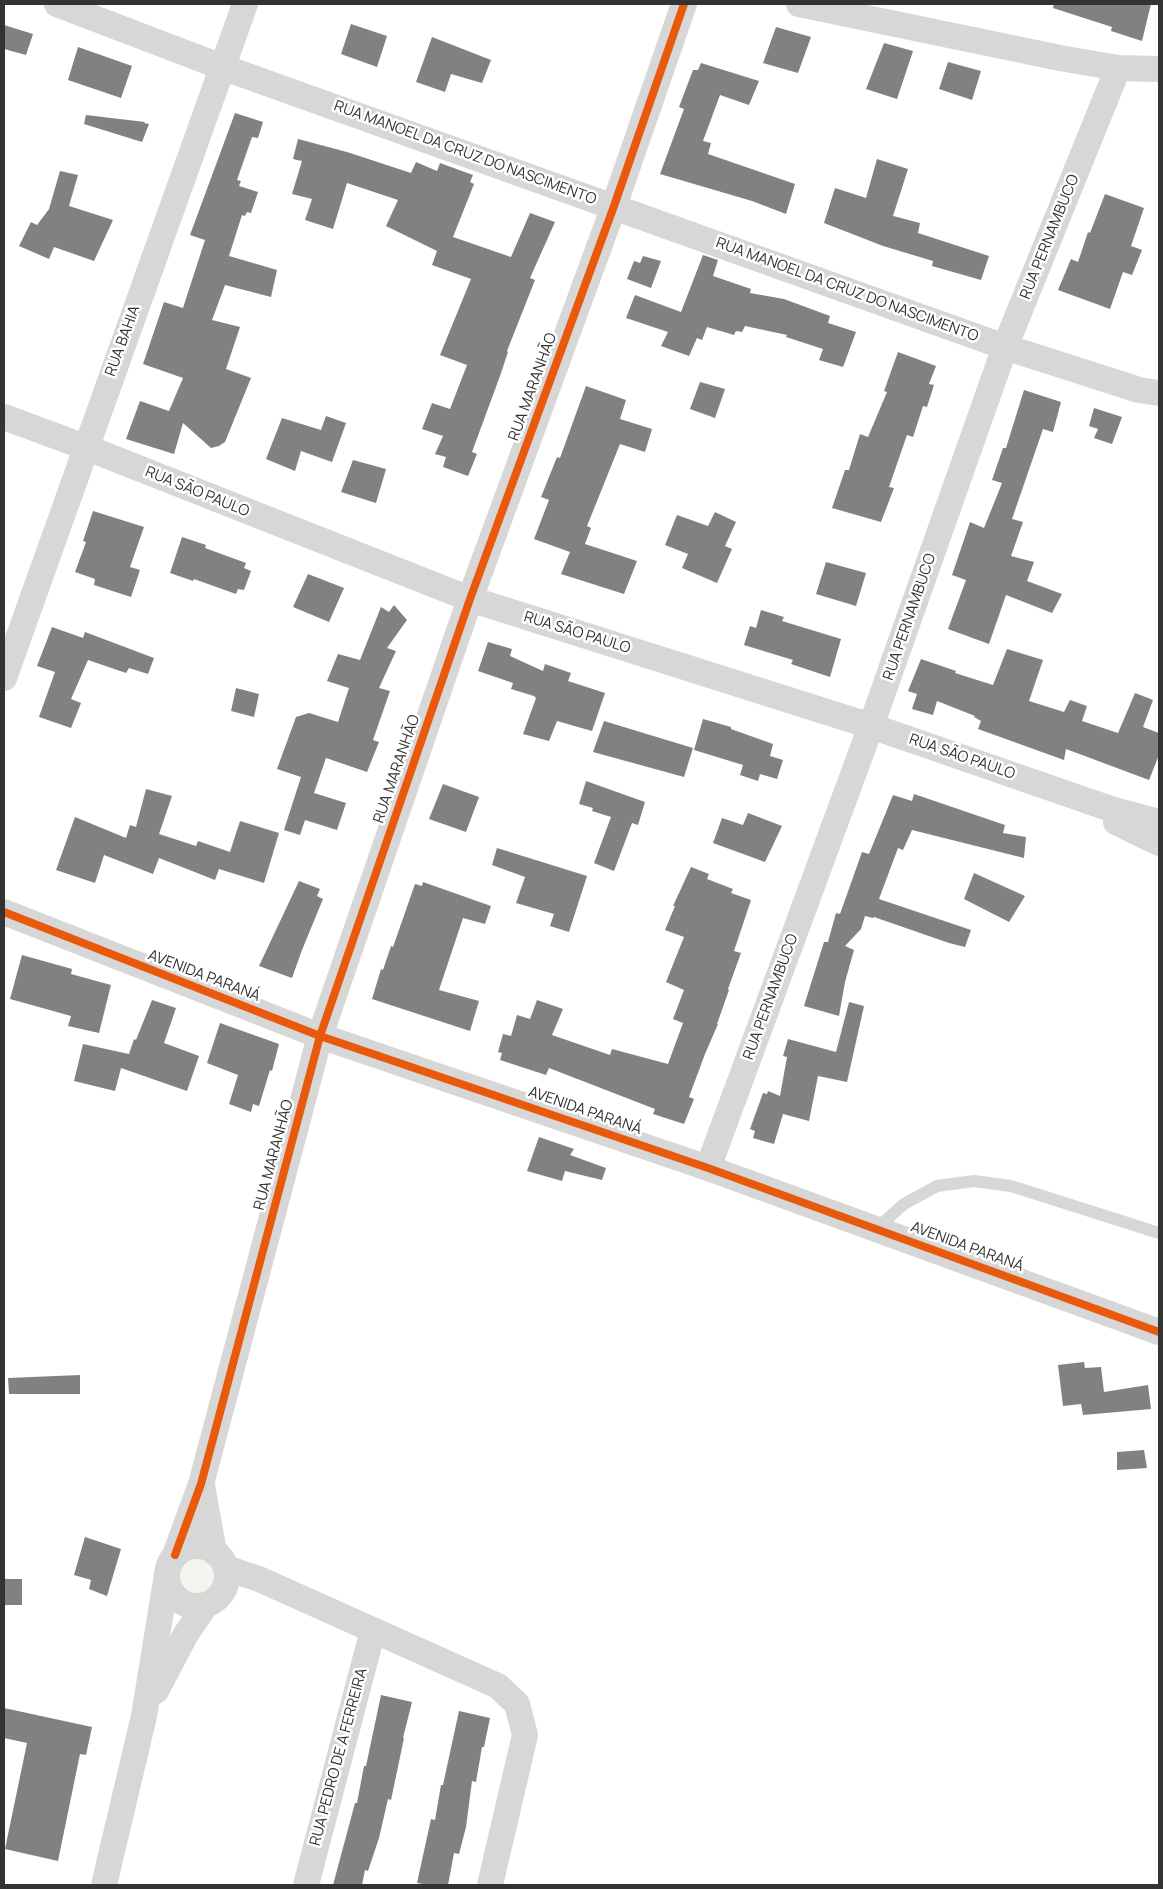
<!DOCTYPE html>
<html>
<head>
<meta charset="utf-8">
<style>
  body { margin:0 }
  #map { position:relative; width:1163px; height:1889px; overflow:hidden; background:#fff; font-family:Manrope,sans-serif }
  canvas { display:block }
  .frame { position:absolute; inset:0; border:5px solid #333; pointer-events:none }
</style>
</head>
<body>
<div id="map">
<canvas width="1163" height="1889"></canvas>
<div class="frame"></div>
</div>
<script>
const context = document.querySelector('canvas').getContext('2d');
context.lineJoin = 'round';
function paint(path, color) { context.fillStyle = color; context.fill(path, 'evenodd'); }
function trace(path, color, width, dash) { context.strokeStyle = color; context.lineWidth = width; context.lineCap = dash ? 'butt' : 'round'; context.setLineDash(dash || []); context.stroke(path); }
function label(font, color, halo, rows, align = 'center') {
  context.font = font + ' Manrope,sans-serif'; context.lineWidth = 5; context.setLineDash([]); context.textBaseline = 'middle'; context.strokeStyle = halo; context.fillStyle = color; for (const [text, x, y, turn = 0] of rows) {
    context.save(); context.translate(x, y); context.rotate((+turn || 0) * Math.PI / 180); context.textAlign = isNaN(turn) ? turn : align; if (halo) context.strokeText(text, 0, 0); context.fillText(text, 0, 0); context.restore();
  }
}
const green = new Path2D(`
  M178 1578a19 19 0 1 1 38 0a19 19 0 1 1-38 0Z`);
const building = new Path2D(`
  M1054,4h97l-9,37 -31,-10 1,-4 -59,-19z
  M351,24l36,12 -10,31 -36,-13z
  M4,25l29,9 -7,21 -22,-6z
  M776,27l35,10 -13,36 -35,-10z
  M432,37l59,23 -9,23 -31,-9 -6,18 -29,-10z
  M884,43l29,8 -16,48 -31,-10z
  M78,47l54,19 -11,32 -53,-18z
  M948,62l33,9 -9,29 -33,-11z
  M701,63l58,18 -10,24 -29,-10 -17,46 8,2 -3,11 87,30 -9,30 -34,-13 -92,-27 24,-65 -5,-2 14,-37h5z
  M235,113l28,9 -5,16 -6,-1 -15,43 4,1 -2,5 19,6 -7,21 -4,-1 -2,4 -3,-1 -13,41 48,14 -6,27 -46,-12 -13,35 28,7 -14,42 25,9 -26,64 -6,4 -8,2 -28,-25 -9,31 -48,-15 14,-38 29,10 14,-33 -40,-14 21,-62 19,6 22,-68 -15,-5z
  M86,115l59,7 -1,1 5,1 -7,18 -58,-18z
  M298,139l49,13 64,21 5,-11 21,9 3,-8 33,12 -3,7 4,2 -21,53 58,20 19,-44 25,9 -25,56 5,2 -28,71 1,1 -8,24 -28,76 5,2 -9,22 -25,-9 3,-10 -11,-3 8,-18 -21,-7 10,-26 18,6 17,-44 -27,-10 31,-76 -39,-14 5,-14 -51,-25 12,-26 -51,-17 -14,46 -28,-9 7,-21 -20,-5 10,-33 -9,-2z
  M877,159l31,10 -15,47 27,7 -2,10 71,23 -8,24 -49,-14 1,-5 -50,-15 -59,-23 11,-35 31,10z
  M60,171l18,4 -9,31 44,14 -19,41 -40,-14 -5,12 -30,-13 12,-24 6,3 12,-16z
  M1105,194l39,14 -13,38 11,4 -10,25 -9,-3 -13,37 -52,-19 13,-31 7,3 10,-30 2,1z
  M703,255l15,5 -5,16 38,13 -1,4 34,6 46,17 -2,7 28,9 -13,35 -24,-7 4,-11 -37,-12 1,-2 -42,-9 -3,6 -6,-1 -2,4 -27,-8 -5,13 -5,-2 -8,18 -28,-10 7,-14 -42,-14 9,-23 46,17z
  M643,256l18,5 -10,27 -24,-9 7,-18 6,2z
  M898,352l38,14 -7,18 5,1 -7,22 -4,-1 -10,31 -6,-2 -18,52 5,1 -13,34 -49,-14 13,-38h4l11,-36 8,3 19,-45 -3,-1z
  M700,382l25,7 -10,29 -25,-9z
  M586,386l40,14 -6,19 32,10 -7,23 -25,-8 -33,82 4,2 -6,16 52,17 -13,33 -63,-20 9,-22 -36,-13 15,-39 -8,-3 16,-40 3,1z
  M1024,390l37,12 -8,30 -10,-3 -31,90 11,3 -12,34 23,6 -7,19 35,13 -10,19 -46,-18 -17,49 -41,-15 18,-49 -14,-5 18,-53 14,6 18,-45 -10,-3 11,-32h3z
  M1094,408l28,9 -10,27 -18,-6 4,-9 -9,-3z
  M326,416l20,7 -14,39 -31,-11 -6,20 -29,-12 16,-41 39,12z
  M353,460l33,9 -10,34 -35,-11z
  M93,511l51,16 -14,40 10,3 -9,27 -37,-12 1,-6 -20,-7 11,-30 -3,-1z
  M715,512l21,10 -11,24 7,3 -15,34 -35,-15 6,-14 -23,-9 12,-30 31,11z
  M182,537l24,8 -1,3 41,15 -2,5 7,3 -7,19 -6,-1 -2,5 -42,-15 -1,2 -23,-8z
  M826,562l40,11 -10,33 -40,-12z
  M308,574l36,14 -15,34 -36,-15z
  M394,605l13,15 -20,28 9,3 -17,37 11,3 -17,49 6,2 -12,30 -41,-14 -12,35 32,10 -9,27 -32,-10 -5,15 -16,-5 17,-53 -24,-8 19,-52 13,-4 29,9 11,-34 -22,-7 11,-27 22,6 21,-53 8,5z
  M761,610l23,7 -2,4 59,18 -11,38 -39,-13 2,-4 -49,-15 6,-19 6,2z
  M52,627l31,11 2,-6 69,26 -6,16 -19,-6 -3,5 -38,-13 -17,39 10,4 -10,25 -32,-11 16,-45 -18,-6z
  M488,642l24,7 -2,7 33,15 2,-7 26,9 -3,8 37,12 -13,38 -35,-10 -8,20 -26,-7 13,-36 -2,-2 -23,-7 2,-6 -35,-12z
  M1007,649l36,11 -14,41 35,11 6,-12 17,6 -5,15 36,12 17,-40 18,7 -10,27 16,6v22l-10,25 -83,-31 -2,11 -86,-31 3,-8 -7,-4 1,-1 -38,-15 -4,14 -21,-6 5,-15 -9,-3 13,-32 35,12 -1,2 38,12z
  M236,688l23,6 -5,23 -23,-6z
  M703,719l28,8v2l42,15 -3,12 13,4 -6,19 -17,-5 -2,7 -18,-6 3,-10 -49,-15z
  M604,721l89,27 -9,29 -91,-25z
  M586,781l59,21 -7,23 -6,-2 -18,48 -20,-8 17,-46 -19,-6 1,-3 -14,-4z
  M443,784l36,13 -13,35 -37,-13z
  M146,789l26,7 -13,38 37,12 2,-5 32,11 10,-31 39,12 -15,50 -45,-14 -4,11 -56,-22 -6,16 -49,-19 -9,28 -39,-13 19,-53 51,21 4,-13 6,2z
  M914,794l91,31 -2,8 23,4 -2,21 -112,-28 -9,20 -5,-2 -19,51 92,31 -6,17 -16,-4 -75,-26 -1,1 -8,-2 -4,13 -16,17 9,4 -9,32 -6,34 -35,-10 20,-64h4l8,-29 4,1 22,-62 7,2 24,-59 19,6z
  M748,813l34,13 -17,36 -52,-19 9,-25 21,7z
  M497,848l90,28 -18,56 -19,-6 4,-12 -38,-11 9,-26 -33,-12z
  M691,867l18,7 -2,5 26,10 -2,4 20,7 -17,51 7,2 -13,36 1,1 -12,34h1l-13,30 -16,43 5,2 -10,25 -31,-10 2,-5 -106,-41 -3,7 -46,-15 2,-7 -4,-1 5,-18 8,2 6,-21 13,4 7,-19 26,9 -11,26 58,20 2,-6 56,15 15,-41 -10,-4 11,-29 -18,-8 18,-45 -19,-7 10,-24h-2z
  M974,873l51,23 -16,26 -45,-23z
  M299,881l21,8 -3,7 6,3 -21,51 -10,28 -33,-12z
  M423,882l68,24 -6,18 -22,-6 -24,72 40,11 -9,30 -98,-32 9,-30 2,1 8,-24 2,1 22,-63 7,2z
  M22,955l50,14 -1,5 40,11 -12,48 -31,-7 3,-10 -61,-17z
  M152,1000l24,8 -12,35 35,13 -12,35 -66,-23 -6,23 -41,-10 9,-37 46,10 5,-15 2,1z
  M849,1002l15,4 -17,76 -29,-6 -9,45 -26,-7 -9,30 -21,-6 2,-7 -5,-2 13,-36 4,1 1,-3 12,5 7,-39 -4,-1 5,-17 48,13z
  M220,1023l59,21 -7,27 -2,-1 -11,36 -6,-2 -2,8 -22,-8 9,-29 -31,-12z
  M539,1137l35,12 -4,6 36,13 -4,12 -37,-9 -3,10 -35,-10z
  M1084,1362l1,6 16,-1 3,25 44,-7 3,24 -68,6 -2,-11 -18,2 -5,-41z
  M80,1375v19h-71l-1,-16z
  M1144,1450l3,18 -30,2v-18z
  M85,1537l36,12 -14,47 -18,-7 2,-9 -17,-5z
  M4,1579h18v26h-18z
  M381,1695l31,7 -9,36h1l-13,62 -3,-1 -9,39 -11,33 -3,-1 -3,15h-29l22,-82h2l7,-37h2z
  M4,1708l88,19 -6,28 -6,-1 -22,107 -53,-12 22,-106 -23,-5z
  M459,1711l31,7 -6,29h-2l-6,35 -4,-1 -6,46 -7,27 -5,-1 -6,32h-19l-12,-2 14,-64 4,1 6,-35h2z`);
const service = new Path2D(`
  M876,1229l28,-25 33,-18 37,-5 37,5 148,47`);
const minor = new Path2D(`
  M57,4l165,63 783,280 134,43 20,3
  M799,4l261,54 58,10 41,1
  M4,417l81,30 385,152 401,127 240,83 48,13
  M4,678l241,-674
  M1116,822l43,21
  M4,912l316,124 388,132 451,164
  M708,1168l163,-442 134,-379 113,-279
  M202,1485l12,67
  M167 1576a30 30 0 1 1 60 0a30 30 0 1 1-60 0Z
  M175,1555l26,-71 119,-448 150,-437 144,-393 70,-202
  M226,1568l33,11 239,107 19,18 8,31 -35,150
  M156,1691l30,-57 19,-28
  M104,1885l40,-169 23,-142
  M306,1885l67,-255`);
const cycleway = new Path2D(`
  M4,912l316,124 388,132 451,164
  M175,1555l26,-71 119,-448 150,-437 144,-393 70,-202`);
const streetNames = [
  ["RUA MANOEL DA CRUZ DO NASCIMENTO",465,153,20],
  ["RUA PERNAMBUCO",1050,237,-68],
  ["RUA MANOEL DA CRUZ DO NASCIMENTO",847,290,20],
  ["RUA BAHIA",123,341,-70],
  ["RUA MARANHÃO",533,387,-70],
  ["RUA SÃO PAULO",197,492,22],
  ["RUA PERNAMBUCO",910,617,-71],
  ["RUA SÃO PAULO",577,633,17],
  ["RUA SÃO PAULO",962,757,19],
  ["RUA MARANHÃO",397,769,-71],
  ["AVENIDA PARANÁ",204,976,21],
  ["RUA PERNAMBUCO",771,997,-70],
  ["AVENIDA PARANÁ",585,1111,19],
  ["RUA MARANHÃO",274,1155,-75],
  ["AVENIDA PARANÁ",967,1247,20],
  ["RUA PEDRO DE A FERREIRA",339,1757,-75]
];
paint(green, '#f1f5ed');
paint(building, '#818181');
trace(service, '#d7d7d7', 12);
trace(minor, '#d7d7d7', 26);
trace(cycleway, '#e8590c', 8);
label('15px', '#333', '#fff', streetNames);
</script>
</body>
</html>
